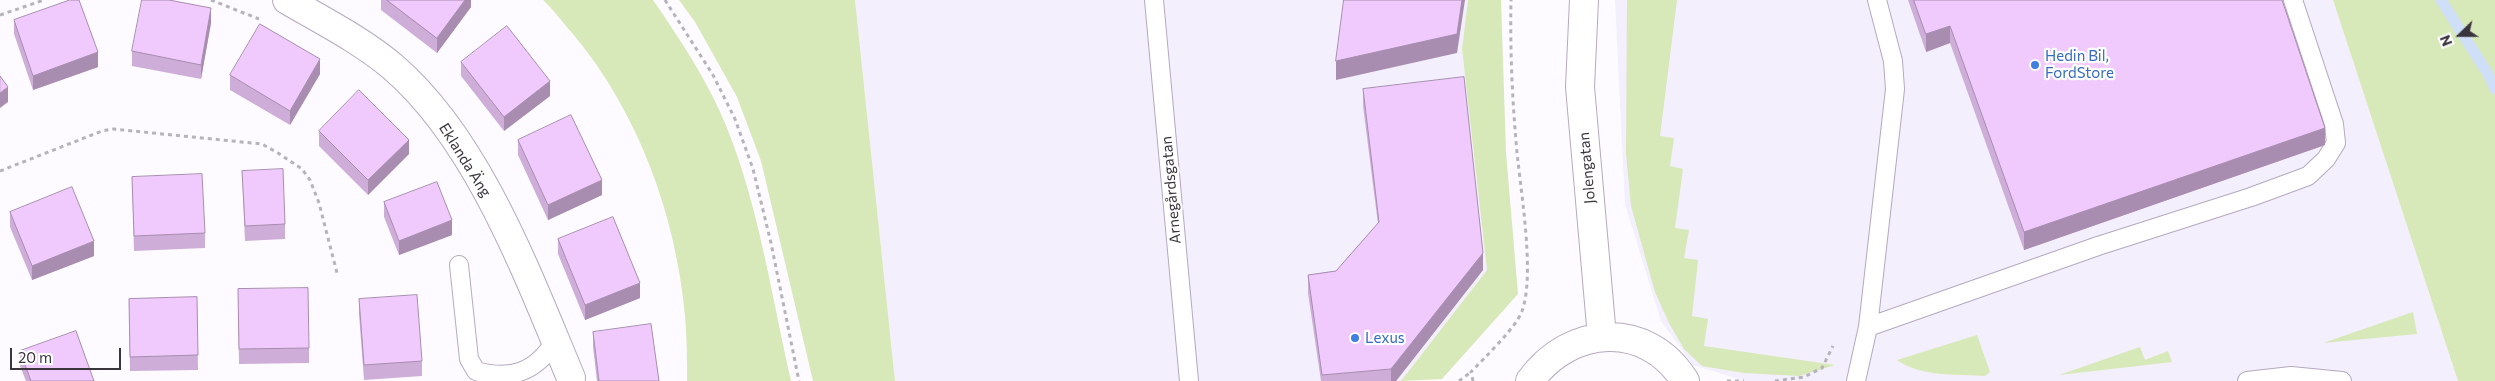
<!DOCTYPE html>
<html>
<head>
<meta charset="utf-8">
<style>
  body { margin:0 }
  #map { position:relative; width:2495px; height:381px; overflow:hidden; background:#fdfbff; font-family:Commissioner,sans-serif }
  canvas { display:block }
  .north { position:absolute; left:2435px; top:10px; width:50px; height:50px; -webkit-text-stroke:4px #fff; paint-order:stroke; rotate:248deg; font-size:14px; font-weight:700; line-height:20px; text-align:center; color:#3a353d }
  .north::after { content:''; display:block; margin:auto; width:18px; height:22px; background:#3a353d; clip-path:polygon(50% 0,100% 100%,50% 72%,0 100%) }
  .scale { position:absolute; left:10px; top:348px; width:111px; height:22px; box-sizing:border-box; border:2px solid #3a353d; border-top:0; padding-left:6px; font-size:15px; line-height:18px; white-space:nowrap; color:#3a353d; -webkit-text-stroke:4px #fff; paint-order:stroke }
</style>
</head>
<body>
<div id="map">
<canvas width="2495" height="381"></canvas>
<div class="north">N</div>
<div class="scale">20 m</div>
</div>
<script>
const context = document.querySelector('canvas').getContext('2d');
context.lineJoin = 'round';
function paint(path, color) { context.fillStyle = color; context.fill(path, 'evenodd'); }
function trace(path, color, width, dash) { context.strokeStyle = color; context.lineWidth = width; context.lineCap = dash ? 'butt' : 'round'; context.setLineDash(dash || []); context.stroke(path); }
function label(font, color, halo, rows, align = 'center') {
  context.font = font + ' Commissioner,sans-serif'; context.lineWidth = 4.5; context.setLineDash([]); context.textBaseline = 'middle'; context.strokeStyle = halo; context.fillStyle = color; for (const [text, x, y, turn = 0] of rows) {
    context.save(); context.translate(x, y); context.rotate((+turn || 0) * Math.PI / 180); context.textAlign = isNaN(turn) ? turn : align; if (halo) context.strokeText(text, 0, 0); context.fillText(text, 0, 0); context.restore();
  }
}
const commercial = new Path2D(`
  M855,0h613l-6,49 25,221 -86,111h-506z
  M1615,0h718l125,381h-713l-52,-16 -32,-44 -36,-117z`);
const green = new Path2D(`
  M543,0h110c27,39 56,83 74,128 32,79 45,170 64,253h-104c0,-21 0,-43 -2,-65 -9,-101 -47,-204 -112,-282 -10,-11 -19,-24 -30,-34z
  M679,0h176l40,381h-82l-52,-220 -24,-64 -42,-75z
  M1468,0h33l5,152 12,142 -76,85 -41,2 86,-111 -25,-221z
  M1627,0h50l-17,136 14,2 -4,28 13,3 -8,59 14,2 -5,28 14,2 -6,56 16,3 -4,27 131,19 -36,11 -55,-3 -42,-7 -18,-17 -15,-26 -14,-31 -24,-86 -5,-53z
  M2333,0h162v381h-37z
  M2413,312l4,22 -94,9z
  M1977,335l13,37 -5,4c-28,-2 -65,1 -88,-16z
  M2140,347l5,13 23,-9 4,11 -113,13z`);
const stream = new Path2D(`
  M2441,0l47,74 7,15`);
const path = new Path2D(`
  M211,0l48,19
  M665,0l48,75 22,44 18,50 18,74 28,138
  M0,15l44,-15
  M0,171l102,-40 11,-2 149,15 16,9 24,16 8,11 9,23 18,70
  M1459,381l12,-9
  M1473,381l-2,-9c13,-14 45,-44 51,-61 14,-38 -3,-128 -6,-170 -4,-47 -6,-94 -5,-141
  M1727,381h17
  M1775,381l29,-4 18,-9 11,-22`);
const service = new Path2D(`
  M1154,0l35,381
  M459,265l10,94 7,12c35,10 60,1 79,-30
  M1868,327l230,-81 153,-49 57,-21 18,-17 10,-16 -2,-19 -41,-124
  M1856,381l12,-54 27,-238 -2,-28 -16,-61
  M2247,381l44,-5 51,5`);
const minor = new Path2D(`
  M287,0c36,21 74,40 106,67 86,74 135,209 178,311`);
const tertiary = new Path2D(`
  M1584,0l-4,87 22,250
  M1530,381c40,-56 117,-61 155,0`);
const wall = new Path2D(`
  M381,0h90v7l-34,46 -56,-43z
  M1908,0h374l43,145 -301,105 -74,-207 -24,9z
  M14,20l84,47 -65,23 -19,-56z
  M211,23l-10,56 -69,-13v-15z
  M461,62l89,34 -46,35 -43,-55z
  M320,74l-30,51 -60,-35v-15z
  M1363,89l120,181 -87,111h-75l-13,-88v-18l28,-4 42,-47 -15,-118z
  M319,131l90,23 -41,41 -49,-49z
  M518,140l84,55 -54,25 -30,-65z
  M242,171l43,53v15l-40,2z
  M132,177l73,56v15l-71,3z
  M384,202l68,33 -53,20 -15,-38z
  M10,212l84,44 -62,24 -22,-53z
  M558,239l82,59 -55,22 -27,-66z
  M238,289l71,59v15l-70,1z
  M197,297l1,73 -68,1 -1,-72z
  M359,299l63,62v15l-58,4 -5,-66z
  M593,332l66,49h-62l-4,-34z
  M20,351l74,30h-68l-6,-15z`);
const shadedWall = new Path2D(`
  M465,0h6v7l-34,46v-15z
  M1462,0h3l-8,53 -121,27v-19z
  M211,8v15l-10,56v-14z
  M1950,26v17l-24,9v-18z
  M98,52v15l-65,23v-14z
  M320,59v15l-30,51v-14z
  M550,81v15l-46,35v-14z
  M8,87v15l-8,6v-15z
  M2325,128v17l-301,105v-18z
  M409,140v14l-41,41v-15z
  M602,180v15l-54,25v-15z
  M452,220v15l-53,20v-14z
  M94,241v15l-62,24v-14z
  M1483,253v17l-87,111h-5v-12z
  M640,283v15l-55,22v-15z`);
const building = new Path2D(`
  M70,0h9l19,52 -65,24 -19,-56z
  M142,0h27l42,8 -10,57 -69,-14z
  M387,0h78l-28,38z
  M1344,0h118l-5,34 -121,27z
  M1914,0h368l43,128 -301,104 -74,-206 -24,8z
  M260,24l60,35 -30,52 -60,-36z
  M507,26l43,55 -46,36 -43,-55z
  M0,76l8,11 -8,6z
  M1464,77l19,176 -92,116 -69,6 -14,-100 28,-4 43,-49 -16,-133z
  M359,90l50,50 -41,40 -49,-49z
  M571,115l31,65 -54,25 -30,-65z
  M283,169l2,55 -40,2 -3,-55z
  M202,174l3,59 -71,3 -2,-59z
  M437,182l15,38 -53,21 -15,-39z
  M72,187l22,54 -62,25 -22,-54z
  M613,217l27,66 -55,22 -27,-66z
  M308,288l1,60 -70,1 -1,-60z
  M417,295l5,66 -58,4 -5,-66z
  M197,297l1,58 -68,2 -1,-58z
  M651,324l8,57h-60l-6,-49z
  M76,331l18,50h-63l-11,-30z`);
const markers = [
  [2035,65,5,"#3f7fe0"],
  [1355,338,5,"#3f7fe0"]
];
const shopNames = [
  ["Hedin Bil,",2045,56],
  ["FordStore",2045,73],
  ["Lexus",1365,338]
];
const streetNames = [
  ["Eklanda Äng",465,160,58],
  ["Jolengatan",1587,168,-95],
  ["Arnegårdsgatan",1171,190,-95]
];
paint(commercial, '#f3effc');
paint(green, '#d7e8b9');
trace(stream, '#cfdff8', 11);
trace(service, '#b5a9bf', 20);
trace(minor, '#b5a9bf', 30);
trace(tertiary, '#b5a9bf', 30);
trace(path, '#b6b3b9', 3, [4, 4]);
trace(service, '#fff', 18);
trace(minor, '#fff', 28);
trace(tertiary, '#fff', 28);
paint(wall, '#ceaed9');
paint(shadedWall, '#a88db0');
paint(building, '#f0cafc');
trace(building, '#a88db0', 1);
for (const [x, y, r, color] of markers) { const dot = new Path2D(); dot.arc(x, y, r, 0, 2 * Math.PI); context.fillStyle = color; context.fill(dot); trace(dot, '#fff', 2); }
label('15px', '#366cbe', '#fff', shopNames, 'left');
label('15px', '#3a353d', '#fff', streetNames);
</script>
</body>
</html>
